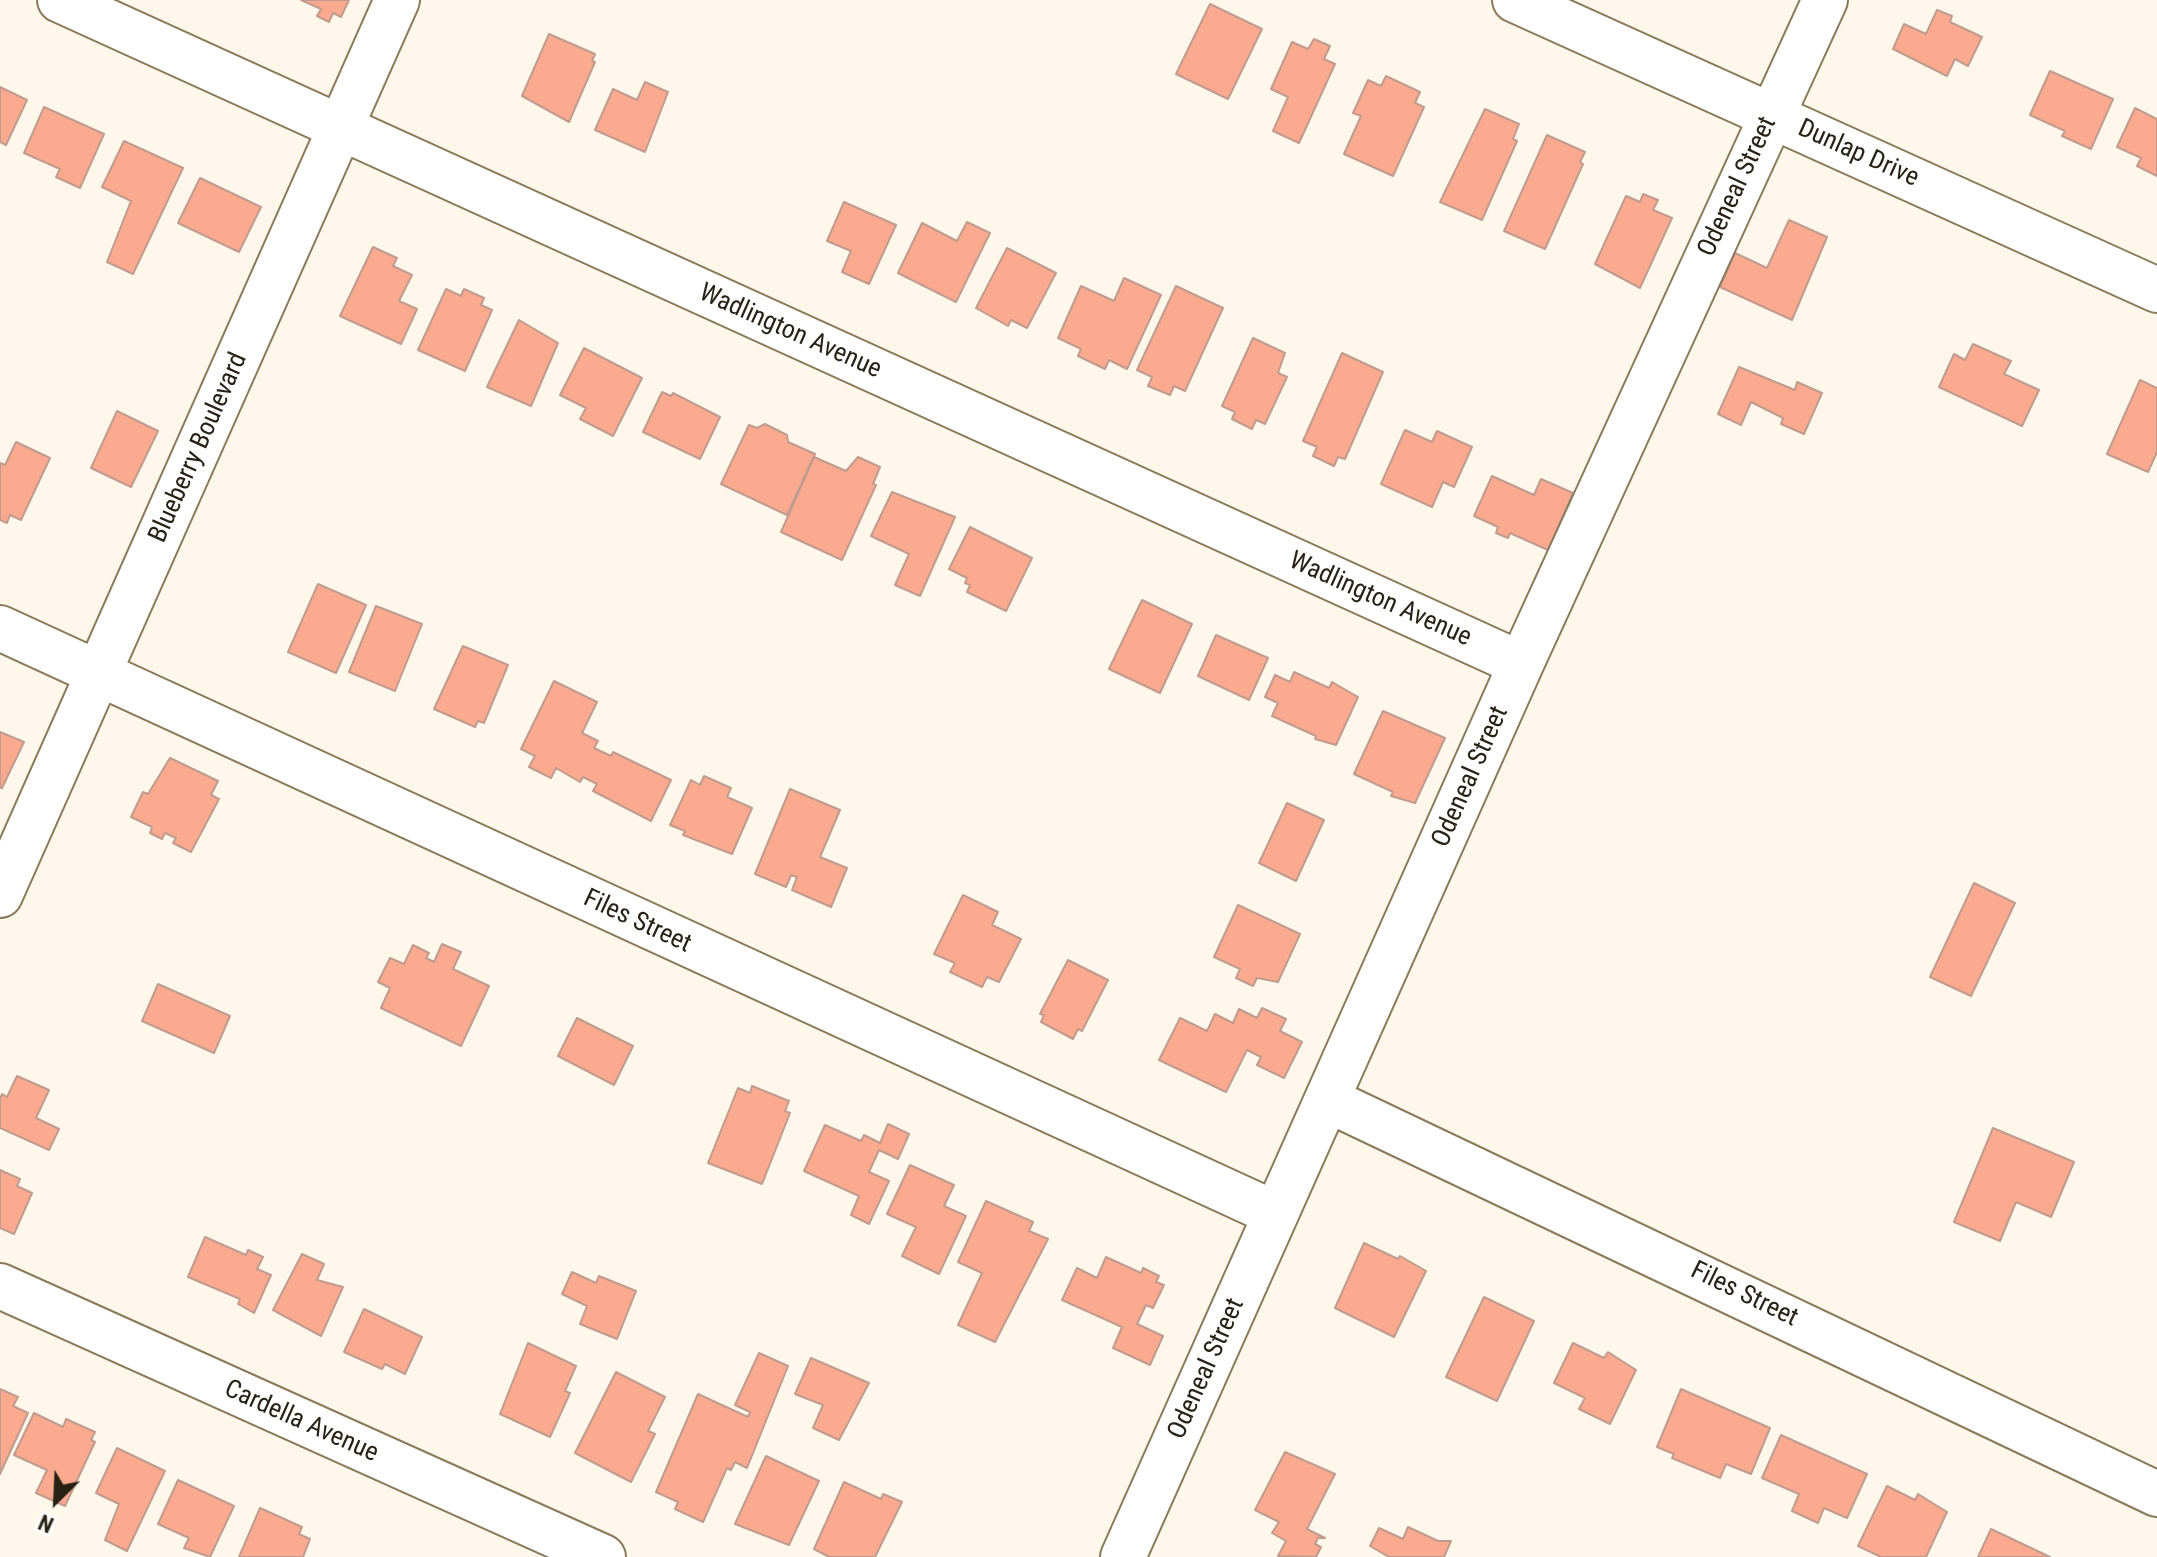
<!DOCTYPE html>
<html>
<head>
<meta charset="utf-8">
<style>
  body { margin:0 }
  #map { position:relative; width:2157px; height:1557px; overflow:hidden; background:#fff8ea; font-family:"Roboto Condensed",sans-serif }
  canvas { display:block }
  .north { position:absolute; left:16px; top:1461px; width:80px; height:80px; -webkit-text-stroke:6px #fff; paint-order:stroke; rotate:204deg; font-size:22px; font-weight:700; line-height:32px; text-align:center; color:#282215 }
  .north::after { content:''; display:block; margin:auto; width:28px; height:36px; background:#282215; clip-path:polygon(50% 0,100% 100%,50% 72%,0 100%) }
</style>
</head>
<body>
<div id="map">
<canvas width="2157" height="1557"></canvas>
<div class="north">N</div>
</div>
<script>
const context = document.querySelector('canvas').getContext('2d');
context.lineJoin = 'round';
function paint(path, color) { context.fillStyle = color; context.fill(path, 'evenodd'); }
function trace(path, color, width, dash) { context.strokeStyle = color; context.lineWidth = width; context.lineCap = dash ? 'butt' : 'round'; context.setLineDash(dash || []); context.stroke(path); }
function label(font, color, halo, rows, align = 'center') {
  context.font = font + ' "Roboto Condensed",sans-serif'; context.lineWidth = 7; context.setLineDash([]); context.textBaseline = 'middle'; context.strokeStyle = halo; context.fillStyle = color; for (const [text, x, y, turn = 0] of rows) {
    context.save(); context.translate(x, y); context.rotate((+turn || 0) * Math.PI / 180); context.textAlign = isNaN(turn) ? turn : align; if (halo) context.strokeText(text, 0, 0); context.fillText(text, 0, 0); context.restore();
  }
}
const building = new Path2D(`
  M301,0h48l-8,17 -8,-4 -4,9 -12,-6 4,-7z
  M1210,4l52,25 -34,70 -52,-25z
  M1937,10l15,6 -2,6 32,15 -14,29 -13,-7 -8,17 -54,-27 11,-25 22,10z
  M549,34l46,20 -3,7 3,1 -26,60 -47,-26z
  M1314,39l16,7 -6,13 11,5 -36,79 -26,-12 15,-34 -17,-8 21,-47 16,7z
  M2050,71l63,28 -22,50 -29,-13 3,-5 -35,-16z
  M1386,76l34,16 -5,11 9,4 -31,69 -49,-22 17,-38 -8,-3 15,-33 13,6z
  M645,82l23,10 -23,60 -50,-22 18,-41 24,11z
  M0,87l27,13 -21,45 -6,-3z
  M44,107l60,27 -24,54 -24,-11 4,-8 -36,-16z
  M2135,108l22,11v57l-20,-10 4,-8 -24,-11z
  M1485,109l34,15 -6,15 4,2 -35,79 -42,-18z
  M1547,135l38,17 -5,10 3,2 -38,85 -41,-18z
  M124,141l59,27 -50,106 -26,-12 24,-61 -29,-14z
  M200,178l61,29 -22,45 -61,-29z
  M1643,194l15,6 -5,10 19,8 -32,70 -45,-24 31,-68 14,6z
  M844,202l52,23 -27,59 -27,-12 9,-21 -24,-10z
  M1789,220l38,17 -35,83 -72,-33 15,-34 32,15z
  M967,222l23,11 -34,69 -58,-29 24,-50 35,18z
  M373,247l24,11 -4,8 19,9 -13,26 18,8 -16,35 -61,-28z
  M1007,248l49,25 -29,55 -16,-8 -3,6 -32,-18z
  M1124,278l37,17 -34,74 -18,-9 -4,9 -27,-13 3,-7 -23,-11 23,-52 33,15z
  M1176,286l47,22 -38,83 -11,-5 -4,9 -22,-9 4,-9 -15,-7z
  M446,289l15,7 3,-7 20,9 -3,7 11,5 -27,61 -47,-21z
  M519,320l39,23 -27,63 -44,-19z
  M1253,338l32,15 -7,20 9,4 -22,47 -9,-4 -4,9 -20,-10 3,-7 -13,-6z
  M1973,344l38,17 -7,13 35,16 -17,36 -83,-39 15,-33 11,6z
  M584,348l58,30 -29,58 -33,-17 6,-11 -26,-13z
  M1342,353l41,19 -38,87 -7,-2 -4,9 -21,-10 4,-9 -14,-6z
  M1739,367l56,23 2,-8 25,11 -18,41 -23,-10 2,-6 -32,-16 -10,23 -23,-11z
  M2140,380l17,8v64l-9,20 -41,-18z
  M662,392l9,4 2,-3 47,24 -20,42 -57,-27z
  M117,411l41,20 -27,56 -40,-19z
  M765,424l22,11 1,7 27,12 -28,61 -66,-31 28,-59 8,3z
  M1405,430l27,12 5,-11 35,16 -18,40 -11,-5 -11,25 -51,-23z
  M16,442l34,16 -29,62 -11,-5 -3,8 -7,-3v-57l5,2z
  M814,457l32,14 12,-14 22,10 -7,17 3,1 -34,75 -61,-28z
  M1492,476l42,19 7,-16 32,14 -25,57 -38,-17 -2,5 -12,-5 2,-6 -24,-11z
  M892,492l63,25 -35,79 -25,-11 14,-31 -38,-18z
  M970,527l62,31 -26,53 -39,-19 3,-7 -5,-2 2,-5 -18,-9z
  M318,584l48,21 -30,68 -48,-21z
  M1142,600l50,24 -32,69 -51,-24z
  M376,606l46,18 -27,67 -46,-19z
  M1216,635l52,23 -19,42 -51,-24z
  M463,646l45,19 -24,58 -6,-2 -3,6 -41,-18z
  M1294,672l35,16 3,-6 26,15 -22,48 -21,-6 1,-3 -44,-20 6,-13 -13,-6 10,-22 15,7z
  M554,681l43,21 -15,31 16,8 -4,7 17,8 2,-4 58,28 -20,41 -58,-30 4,-7 -14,-7 -3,5 -24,-14 -5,10 -22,-11 6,-11 -14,-7z
  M1383,711l62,27 -30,65 -24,-7 2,-4 -39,-18z
  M0,732l24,10 -22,46h-2z
  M170,758l48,23 -7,14 8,4 -28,53 -18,-9 3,-5 -11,-5 -3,6 -12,-6 2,-6 -21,-10 12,-25 5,2z
  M704,776l27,12 -4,9 25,11 -20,46 -49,-19 2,-4 -15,-6 21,-45 9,5z
  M790,789l50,21 -20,47 27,11 -16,39 -39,-17 5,-13 -6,-2 -5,12 -31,-13z
  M1287,803l37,17 -28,61 -37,-18z
  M1974,883l41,20 -44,93 -41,-19z
  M963,895l35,17 -6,13 29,14 -22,43 -12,-5 -5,10 -32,-15 5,-9 -21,-9z
  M1238,905l62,29 -22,48 -21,-4 -4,8 -17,-8 4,-9 -26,-12z
  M442,944l19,8 -8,17 36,17 -28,60 -80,-38 9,-20 -12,-6 12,-24 14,6 9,-19 16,8 -3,5 8,4z
  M1068,960l40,20 -26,51 -4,-2 -5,10 -32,-17 3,-7 -4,-1z
  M158,984l72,32 -16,37 -72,-32z
  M1262,1008l24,11 -6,12 22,11 -18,36 -27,-13 4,-8 -14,-7 -21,42 -67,-32 21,-42 27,13 8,-17 18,9 6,-14 18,9z
  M577,1018l56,28 -19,39 -56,-29z
  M17,1076l32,14 -13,28 23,11 -10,21 -49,-22v-29l2,-5 5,3z
  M752,1086l37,15 -4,10 5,2 -28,71 -54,-21 30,-75 12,5z
  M888,1124l21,10 -11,25 -19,-9 -10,22 20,9 -20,43 -18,-9 8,-19 -55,-25 21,-46 36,16 3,-6 16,8z
  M1993,1128l81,34 -23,55 -35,-15 -16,39 -46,-19z
  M910,1165l44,20 -10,21 22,10 -27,58 -37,-18 14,-29 -29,-13z
  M0,1170l20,9 -3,7 15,7 -18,41 -14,-6z
  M986,1201l47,21 -4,9 19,8 -53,103 -37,-17 24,-52 -24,-11z
  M205,1237l41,18 2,-5 15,7 -6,12 14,6 -17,38 -16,-9 2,-5 -52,-22z
  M1364,1243l34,16 2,-3 26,15 -32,66 -59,-29z
  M302,1254l22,10 -7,16 26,7 -22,49 -48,-26z
  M1106,1257l35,16 2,-5 16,8 -3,6 8,3 -11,23 -7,-3 -9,19 26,12 -13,29 -37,-17 9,-21 -60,-27 15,-32 20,10z
  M572,1272l24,11 3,-7 37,15 -19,48 -37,-15 7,-18 -25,-12z
  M1484,1297l50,24 -37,80 -51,-24z
  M364,1309l58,28 -17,37 -20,-10 -3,5 -38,-17z
  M528,1343l48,23 -11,25 5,2 -20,44 -50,-23z
  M1573,1343l31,15 4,-6 28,18 -26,54 -31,-15 6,-11 -31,-15z
  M759,1353l29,13 -41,102 -12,-6 -4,8 -4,-2 -24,54 -28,-13 3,-7 -22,-10 42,-98 50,23 2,-5 -15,-7z
  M811,1358l58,25 -30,57 -26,-12 10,-23 -28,-11z
  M616,1372l49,25 -17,34 7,3 -24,48 -56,-29z
  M0,1389l18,8 -5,9 15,7 -28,61z
  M1681,1389l89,39 -19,46 -25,-10 -6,14 -48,-20 2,-4 -17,-7z
  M34,1413l29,14 3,-8 29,13 -4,8 4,2 -30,64 -29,-13 11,-23 -33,-15z
  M1781,1435l86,39 -20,44 -23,-10 -6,15 -26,-12 7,-17 -37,-16z
  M117,1448l48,23 -38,80 -22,-11 14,-36 -23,-11z
  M1285,1452l50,22 -28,55 18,9h-7l-3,6 6,3 -5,10 -38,-1 8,-15 -14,-8 7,-11 -24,-12z
  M766,1456l53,25 -30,64 -54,-21z
  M178,1480l56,26 -24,51 -26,-9 5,-10 -31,-14z
  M844,1482l37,17 2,-5 19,8 -27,55h-46l-15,-8z
  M1887,1486l28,14 3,-6 29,18 -21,45h-45l-23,-11z
  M260,1508l42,19 -3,7 11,5 -7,18h-64z
  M1408,1527l30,14h13l-7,16h-55l-19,-11 9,-18 24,11z
  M1991,1529l59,28h-72z`);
const minor = new Path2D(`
  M60,0l1461,664
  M1515,0l642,290
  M0,628l1276,586
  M0,895l397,-895
  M1328,1100l829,394
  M0,1286l603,271
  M1123,1557l398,-893 304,-664`);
const streetNames = [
  ["Dunlap Drive",1858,154,24],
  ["Odeneal Street",1738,187,-65],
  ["Wadlington Avenue",790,332,24],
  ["Blueberry Boulevard",199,448,-66],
  ["Wadlington Avenue",1380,600,24],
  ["Odeneal Street",1471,777,-66],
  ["Files Street",637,922,25],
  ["Files Street",1744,1295,26],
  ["Odeneal Street",1207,1369,-66],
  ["Cardella Avenue",301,1422,24]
];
paint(building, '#fbaa90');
trace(building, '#c09b8f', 2);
trace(minor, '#8a7a5c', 48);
trace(minor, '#fff', 44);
label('26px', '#282215', '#fff', streetNames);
</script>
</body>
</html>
